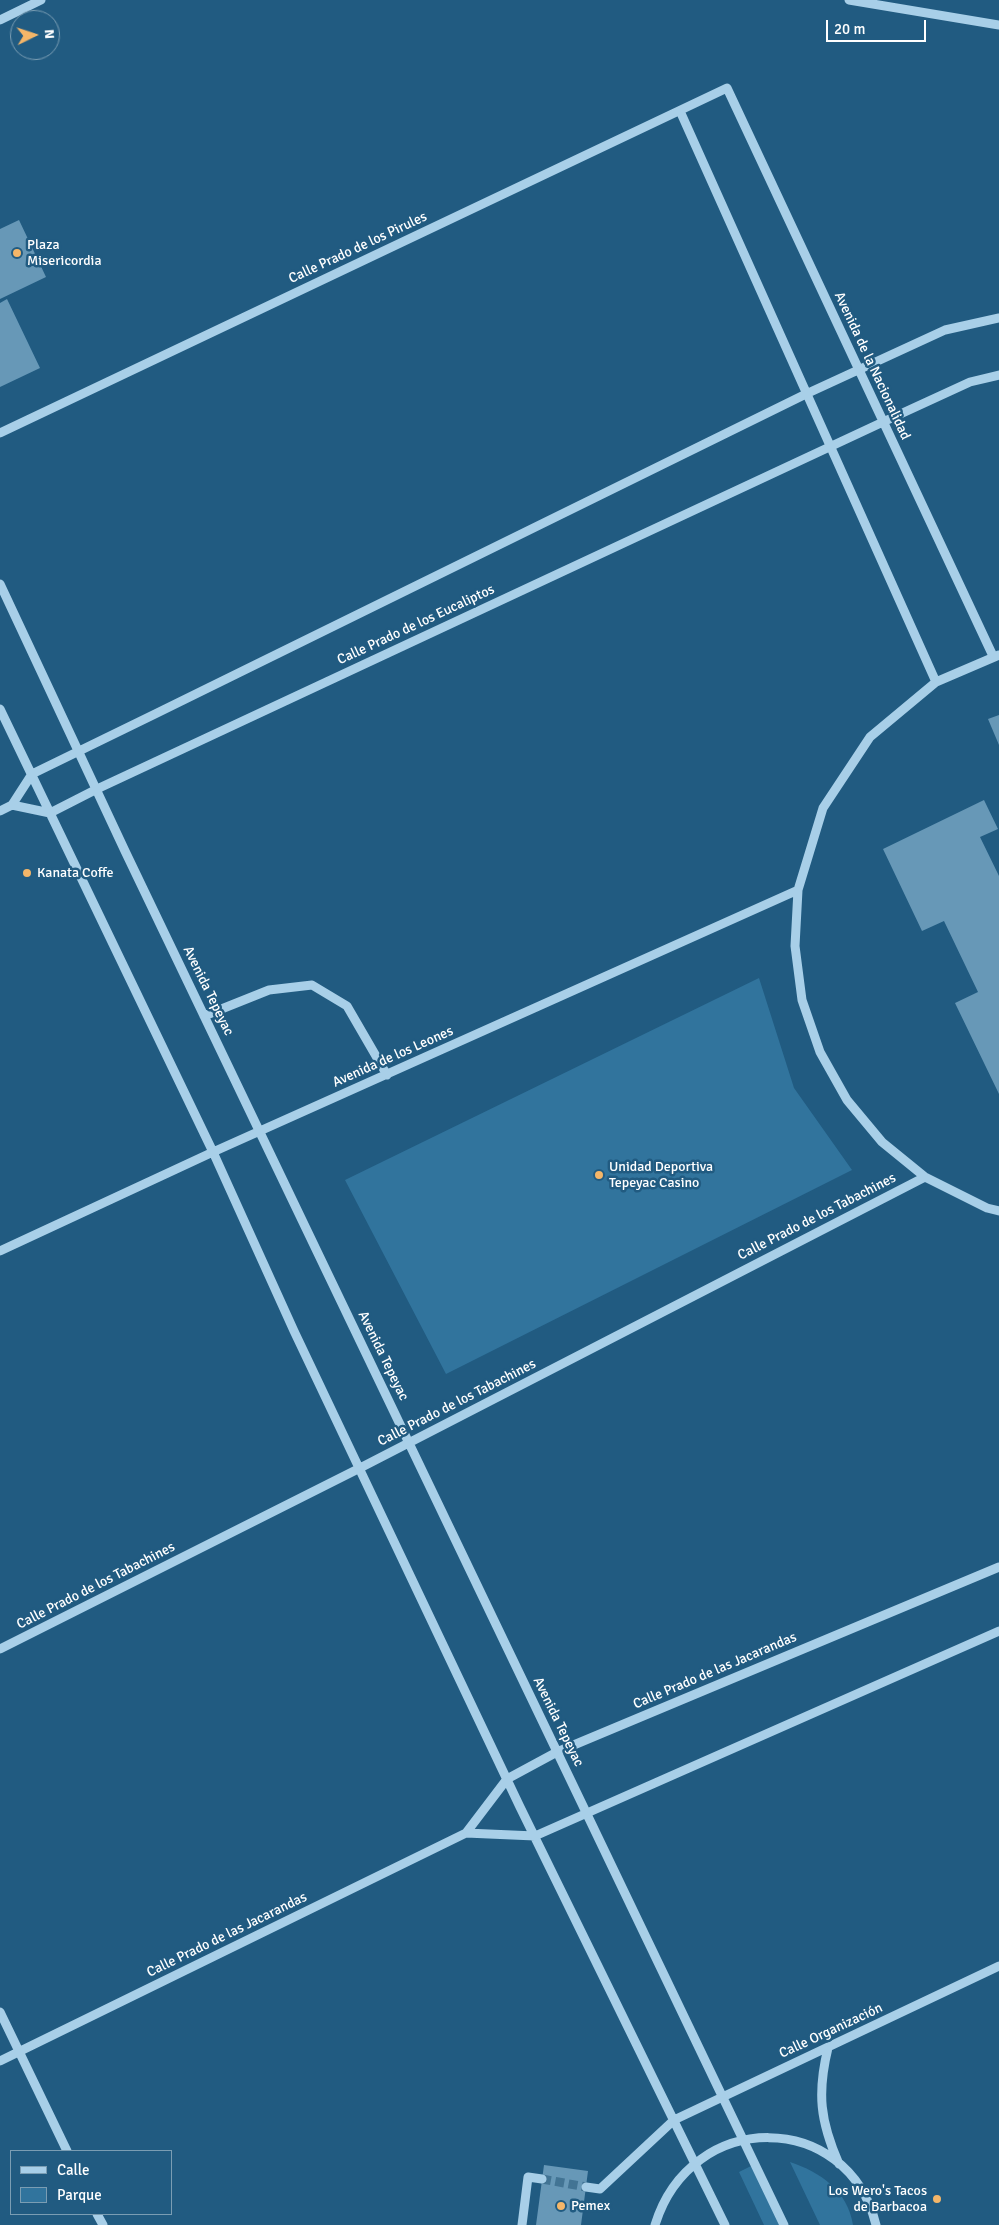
<!DOCTYPE html>
<html>
<head>
<meta charset="utf-8">
<style>
  body { margin:0 }
  #map { position:relative; width:999px; height:2225px; overflow:hidden; background:#215b81; font-family:Signika,sans-serif }
  canvas { display:block }
  .legend { position:absolute; left:10px; top:2150px; width:162px; height:65px; box-sizing:border-box; background:#215b81; border:1px solid #7a9db3; margin:0; padding:6px 9px; list-style:none; font-size:15px; color:#fff }
  .legend li { display:flex; align-items:center; gap:10px; height:25px }
  .legend b { width:25px; border:1px solid #7a9db3 }
  .north { position:absolute; left:10px; top:10px; width:50px; height:50px; box-sizing:border-box; background:#215b81; border:1px solid #7a9db3; border-radius:50%; rotate:86deg; font-size:14px; font-weight:700; line-height:20px; text-align:center; color:#fff }
  .north::after { content:''; display:block; margin:auto; width:18px; height:22px; background:#f4b669; clip-path:polygon(50% 0,100% 100%,50% 72%,0 100%) }
  .scale { position:absolute; left:826px; top:20px; width:100px; height:22px; box-sizing:border-box; border:2px solid #fff; border-top:0; padding-left:6px; font-size:15px; line-height:18px; white-space:nowrap; color:#fff; -webkit-text-stroke:4px #215b81; paint-order:stroke }
</style>
</head>
<body>
<div id="map">
<canvas width="999" height="2225"></canvas>
<ul class="legend">
<li><b style="height:6px;background:#a8cfe8"></b>Calle</li>
<li><b style="height:14px;background:#31749d"></b>Parque</li>
</ul>
<div class="north">N</div>
<div class="scale">20 m</div>
</div>
<script>
const context = document.querySelector('canvas').getContext('2d');
context.lineJoin = 'round';
function paint(path, color) { context.fillStyle = color; context.fill(path, 'evenodd'); }
function trace(path, color, width, dash) { context.strokeStyle = color; context.lineWidth = width; context.lineCap = dash ? 'butt' : 'round'; context.setLineDash(dash || []); context.stroke(path); }
function label(font, color, halo, rows, align = 'center') {
  context.font = font + ' Signika,sans-serif'; context.lineWidth = 5; context.setLineDash([]); context.textBaseline = 'middle'; context.strokeStyle = halo; context.fillStyle = color; for (const [text, x, y, turn = 0] of rows) {
    context.save(); context.translate(x, y); context.rotate((+turn || 0) * Math.PI / 180); context.textAlign = isNaN(turn) ? turn : align; if (halo) context.strokeText(text, 0, 0); context.fillText(text, 0, 0); context.restore();
  }
}
const green = new Path2D(`
  M759,978l35,110 58,82 -406,204 -101,-194z
  M790,2162c30,10 58,29 63,63h-33z
  M753,2165l28,60h-17l-25,-53z`);
const building = new Path2D(`
  M19,220l27,57 -46,22v-70z
  M7,299l33,69 -40,19v-84z
  M999,715v30l-11,-26z
  M984,800l14,29 -18,8 19,39v218l-44,-91 23,-11 -34,-71 -22,10 -39,-82z
  M544,2165l44,6 -7,54h-45z`);
const minorTunnel = new Path2D(`
  M542,2179l44,8`);
const minor = new Path2D(`
  M849,0l150,25
  M0,20l41,-20
  M680,111l256,571
  M0,433l727,-345 266,568
  M0,584l125,267 659,1374
  M999,655l-63,27 -66,55 -47,71 -25,82 -3,56 7,54 18,52 27,48 35,42 43,35 62,31 12,3
  M0,709l213,443 81,179 226,476 205,418
  M12,805l38,8 47,-24 786,-367 87,-40 29,-7
  M0,811l12,-6 20,-31 121,-59 653,-321 139,-64 54,-12
  M204,1016l65,-26 43,-5 35,21 40,69
  M0,1251l213,-99 585,-262
  M0,1649l360,-181 565,-291
  M466,1833l69,3 464,-205
  M0,2012l67,139
  M828,2048c-11,45 -8,73 11,116
  M0,2061l466,-228 41,-54 50,-27 442,-185
  M586,2187l14,2 74,-69 325,-154
  M97,2214l6,11
  M522,2225l6,-48 14,2
  M655,2225c36,-117 193,-116 221,0`);
const markers = [
  [17,253,5,"#f4b669"],
  [27,873,5,"#f4b669"],
  [599,1175,5,"#f4b669"],
  [937,2199,5,"#f4b669"],
  [561,2206,5,"#f4b669"]
];
const poiNames = [
  ["Plaza",27,245],
  ["Misericordia",27,261],
  ["Kanata Coffe",37,873],
  ["Unidad Deportiva",609,1167],
  ["Tepeyac Casino",609,1183],
  ["Los Wero's Tacos",927,2191,"right"],
  ["de Barbacoa",927,2207,"right"],
  ["Pemex",571,2206]
];
const streetNames = [
  ["Calle Prado de los Pirules",358,248,-25],
  ["Avenida de la Nacionalidad",872,366,65],
  ["Calle Prado de los Eucaliptos",416,625,-25],
  ["Avenida Tepeyac",208,991,64],
  ["Avenida de los Leones",393,1057,-24],
  ["Calle Prado de los Tabachines",817,1217,-27],
  ["Avenida Tepeyac",383,1356,64],
  ["Calle Prado de los Tabachines",457,1403,-27],
  ["Calle Prado de los Tabachines",96,1586,-27],
  ["Calle Prado de las Jacarandas",715,1671,-23],
  ["Avenida Tepeyac",558,1722,64],
  ["Calle Prado de las Jacarandas",227,1935,-26],
  ["Calle Organización",831,2031,-25]
];
paint(green, '#31749d');
paint(building, '#6798b7');
trace(minorTunnel, '#427494', 9, [9, 4.5]);
trace(minor, '#a8cfe8', 9);
for (const [x, y, r, color] of markers) { const dot = new Path2D(); dot.arc(x, y, r, 0, 2 * Math.PI); context.fillStyle = color; context.fill(dot); trace(dot, '#215b81', 2); }
label('14px', '#fff', '#215b81', poiNames, 'left');
label('14px', '#fff', '#215b81', streetNames);
</script>
</body>
</html>
